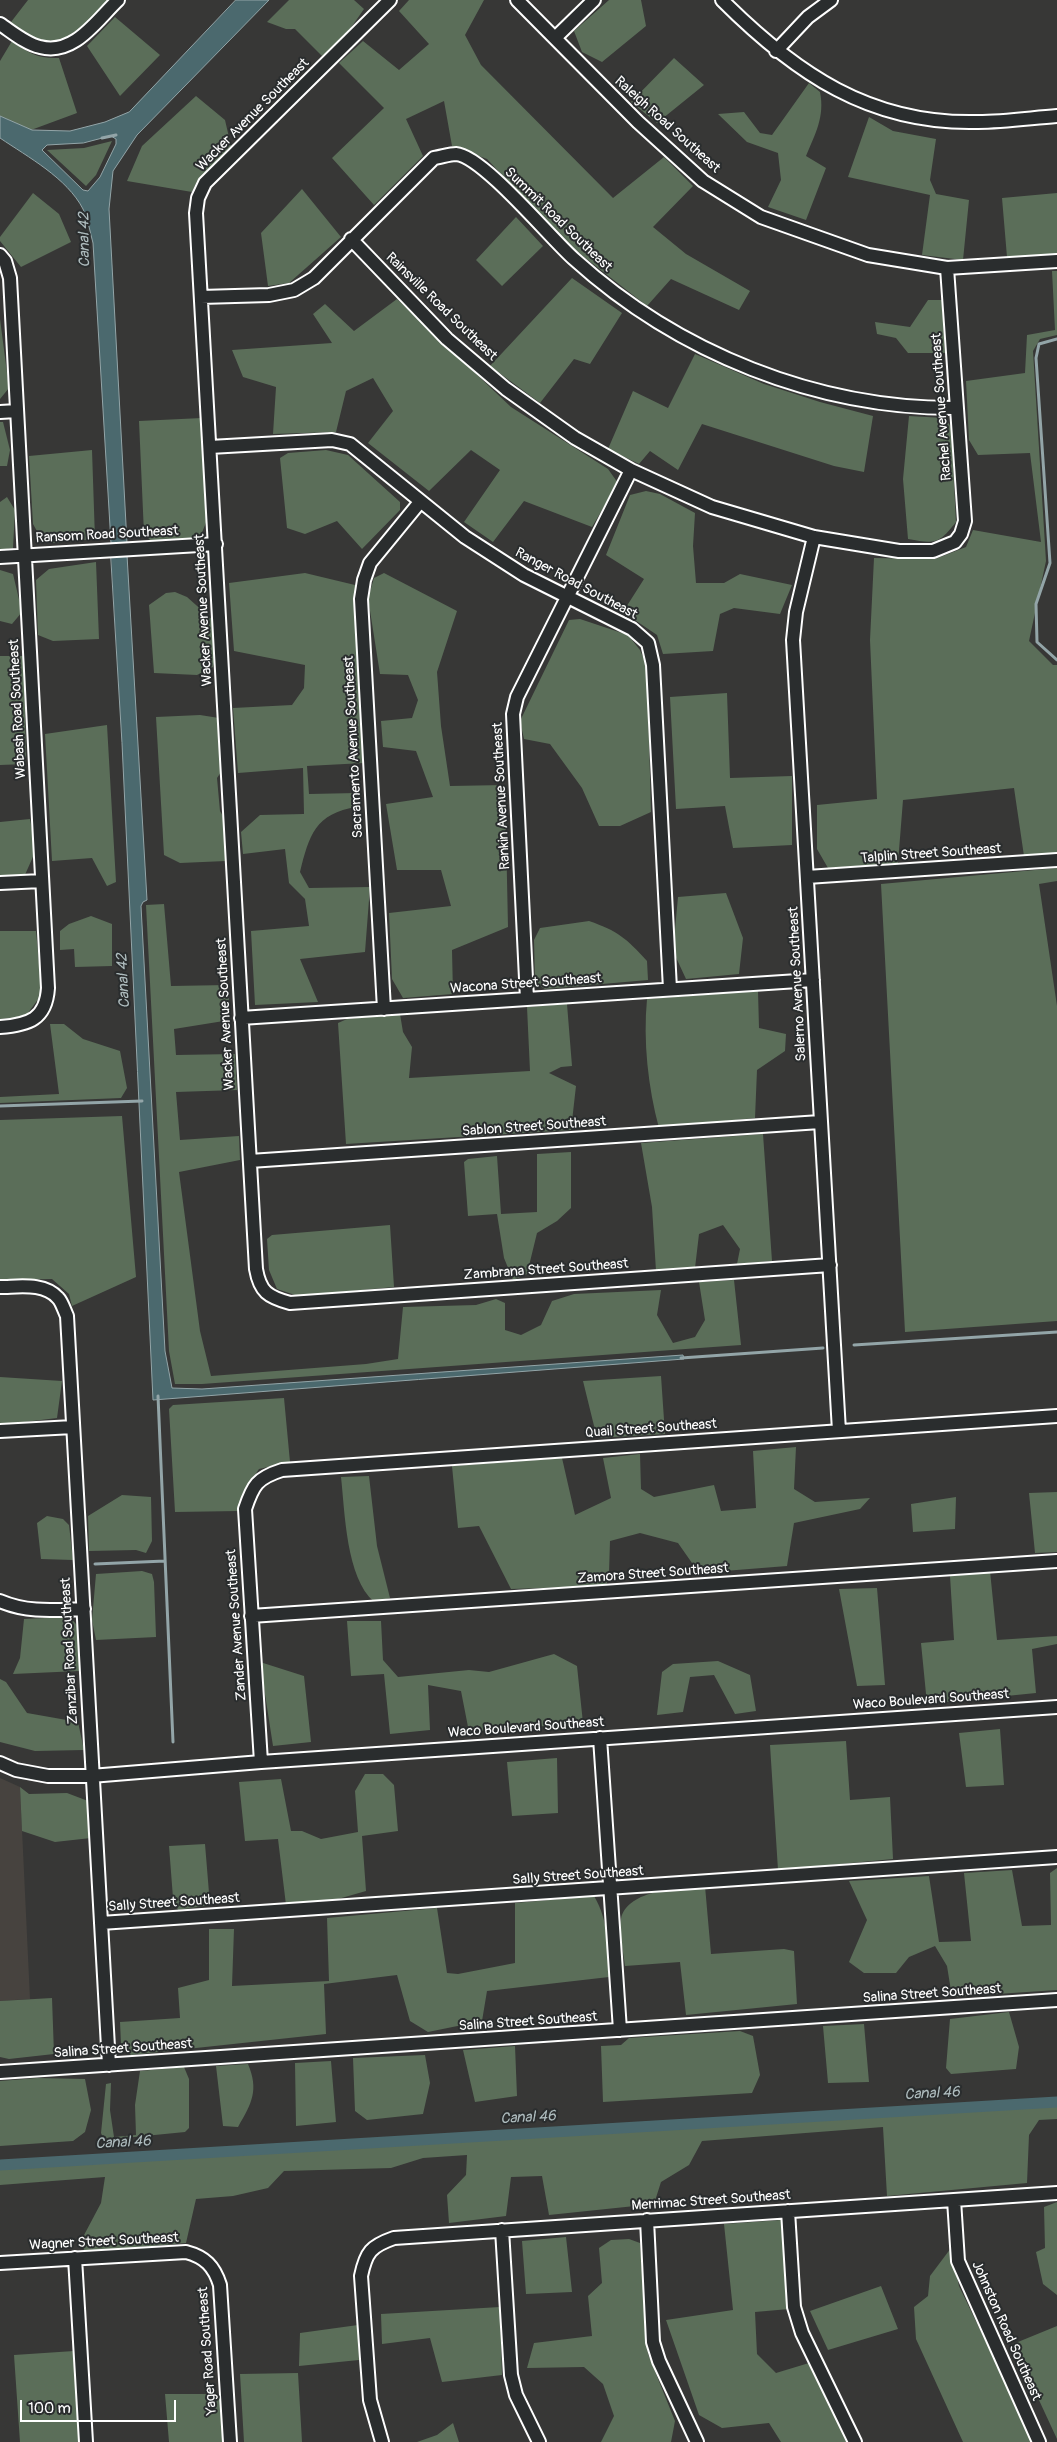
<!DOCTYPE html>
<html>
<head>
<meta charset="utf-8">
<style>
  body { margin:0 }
  #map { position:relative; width:1057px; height:2442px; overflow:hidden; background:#373736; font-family:Pangolin,sans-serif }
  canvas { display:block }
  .scale { position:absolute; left:20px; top:2400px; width:156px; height:22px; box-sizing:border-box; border:2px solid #fff; border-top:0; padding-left:6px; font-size:15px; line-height:18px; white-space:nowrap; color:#fff; -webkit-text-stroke:4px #2a2d2e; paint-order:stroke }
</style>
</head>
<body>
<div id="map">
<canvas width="1057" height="2442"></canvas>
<div class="scale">100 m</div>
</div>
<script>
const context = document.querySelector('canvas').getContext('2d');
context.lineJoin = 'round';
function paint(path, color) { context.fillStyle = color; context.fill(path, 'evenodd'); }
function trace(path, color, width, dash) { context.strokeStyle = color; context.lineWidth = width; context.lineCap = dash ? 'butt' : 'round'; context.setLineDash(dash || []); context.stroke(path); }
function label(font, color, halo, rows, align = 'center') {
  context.font = font + ' Pangolin,sans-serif'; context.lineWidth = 4; context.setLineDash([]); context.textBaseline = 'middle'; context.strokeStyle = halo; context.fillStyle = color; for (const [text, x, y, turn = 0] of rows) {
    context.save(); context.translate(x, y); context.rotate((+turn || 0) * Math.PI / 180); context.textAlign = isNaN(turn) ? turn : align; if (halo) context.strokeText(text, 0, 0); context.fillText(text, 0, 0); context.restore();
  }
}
const built = new Path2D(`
  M0,1778l20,9 10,212 -30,2z`);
const green = new Path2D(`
  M28,0h81c-19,19 -42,52 -73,40 -9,-4 -17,-12 -25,-18z
  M289,0h65l10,9 -23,33 -19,14 -27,-27h-9l-19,-7z
  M409,0h75l-19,35 16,30 132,133 51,-41 29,29 -40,41 33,27 64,37 -11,19 -68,-31 -24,27 -81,-63 -79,-84 -35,-13 -8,-45 -38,18 17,37 -49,49 -42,-47 52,-50 -45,-45 24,-22 36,29 30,-26 -30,-33z
  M609,0h32l5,26 -44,36 -20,-10 -8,-21z
  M115,17l45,38 -40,41 -33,-50z
  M12,41c16,12 27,18 47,17l18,55 -46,17 -31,-14v-55z
  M674,58l30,27 -47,38 -26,-21z
  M809,83l11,9c5,25 -5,42 -14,64l20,12 -20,52 -38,-13 13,-27 -3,-27 -31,-11 -29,-28 26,-2 16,21 12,2z
  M196,96l29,24 6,26 -34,35 -5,11 -65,-11 15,-35z
  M869,117l24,14 43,8 -6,41 6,14 33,6 -6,60 -41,-5 8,-60 -82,-18z
  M112,141l-16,34 -10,11 -39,-36 37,-2z
  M302,189l39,48 -52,46 -21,3 -7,-53z
  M33,193l26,21 12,28 -50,25 -21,-26v-4z
  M1057,193v62l-50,2 -5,-59z
  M516,217l27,29 -41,40 -26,-26z
  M1052,271h5v64l-17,4 -7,12 13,210 -17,80 24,24h4v188l-33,3 -10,-68 -111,12 -5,63 -70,5 -11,-19v-44l60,-6 -7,-159 4,-82 61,1 31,-12 7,-17 68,12 -11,-89 -52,2 -9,-15 -3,-59 59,-8 2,-38 28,-5z
  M572,278l50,35 -32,51 -16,-5 -34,44 -50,-37z
  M397,299l114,108 97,62 10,14 -26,44 -68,-26 -31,41 -29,-20 36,-52 -29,-20 -42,41 -61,-48 25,-32 -20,-33 -27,13 -10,41 -63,2 3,-47 -33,-10 -11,-27 100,-7 -19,-29 12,-10 29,27z
  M928,300h14l3,53h-37l-12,-15 -19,-4 -2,-12 35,5z
  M0,319l9,69 -9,11z
  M695,354l69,30 56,18 53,14 -9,56 -30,-6 -132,-42 -24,46 -28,-19 -11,13 -31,-15 25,-58 35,17z
  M909,416l36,2 6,9 5,95c-17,22 -21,22 -48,17l-5,-60z
  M202,418l5,102 -6,15 -21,6 -30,-1 -6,-6 -5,-113z
  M0,422h3l7,28 -3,16h-7z
  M92,450l3,89 -41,4 -11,-1 -10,-18 -4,-68z
  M326,450l22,5 52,47v8l-38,39 -25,-28 -32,13 -18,-6 -7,-70 8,-5z
  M646,491l14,3 35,19 -2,33 3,37h28l16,-9 52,11 -12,29 -46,-6 -14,6 -7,37 -50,3 -6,-19 -34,-23 21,-33 -38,-24 24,-60z
  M7,497l8,13 -2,38 -13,2v-48z
  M96,562l3,77 -46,2 -15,-6 -2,-55 13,-11z
  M0,570l13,4 9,38 -10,12 -12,-3z
  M305,573l50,12 9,178 -57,3 2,28 48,-1v14c-42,6 -48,29 -57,65l9,16 61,-1 -5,65 -65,7 18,43 -63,3 -4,-74 58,-5 -4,-27 -16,-16 -4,-34 -42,5 -2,-22 19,-17 44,-1 -1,-46 -65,5 -5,-65 59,-3 12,-17 1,-23 -71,-14 -5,-68z
  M384,573l73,38 -20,61 4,54 9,60 55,-1 3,142 -56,23 1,44 -50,4 -11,-19 -3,-66 62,-7 -10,-36h-44l-11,-66 47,-7 -17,-46 -33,-4 -2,-26 31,-3 6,-18 -10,-25 -28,-1 -12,-76 6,-20z
  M175,592l12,5 27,24 4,25 -5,21 -16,8 -43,-2 -5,-68 17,-12z
  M580,619l48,16 12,15 7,16 4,146 -31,14h-21l-17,-38 -32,-44 -26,-5 -4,-18 49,-101z
  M0,656h24l2,108 -26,1z
  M727,693l3,85 62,-2v69l-59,3 -8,-42 -49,3 -6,-112z
  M200,715l19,3 2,54 -4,6 3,33 8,14 -2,36 -46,2 -16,-8 -8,-138z
  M107,725l9,157 -9,4 -15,-28 -40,3 -7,-127z
  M30,819l6,31 -12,27 -24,1v-56z
  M1057,868v13l-18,3 18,122v315l-152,11 -24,-448z
  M726,893l17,45 -4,36 -53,5 -13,-28 5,-54z
  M164,904l7,82 57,-1 2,35 -56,9 2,26 59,-1 2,36 -61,2 4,48 59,-4 1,24 -61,12 21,159 11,45 155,-12 32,-5 5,-52 73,-2 20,-6 9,4v27l16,5 20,-10 11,-24 22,-7 87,-4 -4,25 16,28 22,-6 10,-17 -6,-38 35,-2 7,65 -539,39h-27l-6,-33 -23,-446z
  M91,916l21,8v42l-37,1 -1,-18 -14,1v-19l9,-7z
  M589,921c29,10 37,17 58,40l1,19 -103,9 -10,-6 -1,-43 6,-12z
  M0,931h36l6,63 -17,23 -25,2z
  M758,991l1,37 27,6 -1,17 -28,19 -2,48 -96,10c-11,-41 -16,-87 -12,-129z
  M567,1004l5,62 -11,1 -12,6 27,13 -5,44 -225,14 -8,-121 9,-4 53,-5 3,18 9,15 -3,31 121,-7 -3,-64z
  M50,1024h14l19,15 37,12 7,37 -6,10 -121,5v-6l59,-3z
  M122,1116l14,161 -64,29 -3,-12 -17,-15 -52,1v-160z
  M763,1134l9,127 -35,3 3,-15 -17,-24 -24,9 -4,34 -39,3 -4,-64 -11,-64z
  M571,1152v56l-14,13 -20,12 -10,41 -14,6 -9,-22 -7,-44 -29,2 -4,-54 4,-3 29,-3 4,58 36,-2v-58z
  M390,1225l4,62 -96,9 -21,-7 -8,-19 -2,-31 5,-4z
  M661,1376l4,58 -68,4 -14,-57z
  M0,1377l62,4 -5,37 -57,7z
  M284,1398l6,64 -31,7 -13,19 -7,23 -64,1 -6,-103 4,-4z
  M796,1447l-2,42 21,13 55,-4 -10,11 -66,14 -7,43 -88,7 -21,-30 -38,-10 -30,8 -1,33 -3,12 -95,3 -32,-63 -21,2 -6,-62 110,-8 13,57 36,-17 -8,-40 37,-4 1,35 13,8 60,-12 7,26 35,-3 -3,-57z
  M369,1476l8,70 13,52 -16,4c-28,-25 -29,-89 -33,-125z
  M1057,1492v60l-22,1 -6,-60z
  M122,1495l29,2 1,44 -6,12 -10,-3 -47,1 -1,-35z
  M956,1497l-1,32 -42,3 -2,-28z
  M47,1516l16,3 6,6 4,35 -32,-1 -4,-36z
  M142,1571l10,3 2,8 2,55 -60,3 -4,-20 4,-46z
  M990,1571l7,69 60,-4v8l-25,5 4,44 -109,11 -6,-61 33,-3 -4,-64z
  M877,1588l8,97 -28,1 -18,-97z
  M66,1617c20,6 17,37 13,54l-66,3 7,-16 4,-39z
  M347,1621h34l2,39 15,17 71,-7 20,2 65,-18 23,12 6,57 -114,9 -8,-41 -33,-6 2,45 -40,4 -6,-60 -33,2z
  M718,1661l32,14 6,36 -21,3 -21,-39 -24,2 -7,35 -26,3 5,-43 11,-8z
  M260,1662l44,14 7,66 -38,4z
  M0,1679l6,3 21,31 51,9 6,28 -49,1 -35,-9z
  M1000,1729l4,56 -38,2 -7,-54z
  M846,1741l4,59 40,-3 3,62 -115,11 -8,-125z
  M557,1758l1,55 -46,3 -5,-54z
  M365,1774h18l11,11 4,46 -36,5 4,55 -28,8 -52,6 -8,-66 -33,2 -6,-59 42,-3 10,52h11l19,8 37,-7 -3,-41z
  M20,1787l9,7 38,-1 21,8 3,37 -36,4 -33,-11z
  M205,1844l5,61 -32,5 -5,-12 -4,-52z
  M1057,1868v122l-105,7 -5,-31 -12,-20 -26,11 -13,16h-32l-15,-11 18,-42 -18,-39 80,-5 10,66 32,-1 -7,-68 48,-3 10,56 29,-1 -1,-52z
  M705,1886l6,68 73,-5 10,2 3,53 -111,11 -6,-53 -55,4c-1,-12 -7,-36 -4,-47 6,-30 60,-31 84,-33z
  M594,1896c15,25 14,52 15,81l-122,14 -5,30 -54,11 -18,-11 -13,-46 -73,9 2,50 -195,21 -10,-11 -1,-22 60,-4 -2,-30 31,-8v-51h25l-2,57 97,-5 -2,-63 110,-10 10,65 11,1 57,-11v-60z
  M52,1998l2,56 -45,5 -9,-2v-56z
  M1009,2012l10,35 -3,22 -65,5 -5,-6 4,-49z
  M864,2024l5,58 -41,1 -5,-57z
  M740,2031l13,5 7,39 -8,18 -149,9 -2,-56 20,-1 8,-7z
  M515,2046l2,50 -42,6 -12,-52z
  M425,2055l5,28 -7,31 -56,6 -12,-9 -2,-53z
  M331,2061l5,61 -40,4 -1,-63z
  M248,2064c11,26 4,39 -10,63l-15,-1 -7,-60z
  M184,2067l5,12v49l-4,4 -81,8 -3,-7 5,-49 5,-1 -1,27 4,27 22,-2 -1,-30 5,-34z
  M37,2078l48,1 6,31 -6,22 -12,9 -73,5v-65z
  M1057,2106v13l-18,1 -10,15 -2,48 -140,13 -4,-69 -181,14 -13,24 -28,17 -7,22 -105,11 -7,-39 -31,1 -5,39 -57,7 -2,-28 19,-20 1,-20 -44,3 -32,10 -107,3 -16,17 -35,8 -37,3 -10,44 -102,9 -1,-15 18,-34 4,-26 -105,8v-17z
  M1057,2202v93l-14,-11 -7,-32 9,-4 -1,-41z
  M781,2220l8,89 -34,3 2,42 19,19 33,-10 39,79h-67l-12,-19 -47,5 -23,-13 -33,-95 67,-10 -9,-86z
  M566,2237l6,55 -46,2 -4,-53z
  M629,2239l11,4 8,111 27,67 -4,21h-70l13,-26 -11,-32 -19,-17 -57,1 7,-25 58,-7 -4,-40 14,-13 -3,-35 12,-8z
  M951,2248l8,38 75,156h-71l-47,-103 -2,-32 14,-11 2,-20z
  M881,2286l17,43 -70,21 -18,-39z
  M500,2307l2,68 -60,7 -12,-44 -48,6 -1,-30z
  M358,2325l1,35 -60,6 1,-33z
  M1057,2326v113l-44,-95z
  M74,2351l7,91h-61l-6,-87z
  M298,2373l4,69h-58l-4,-68z
  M165,2394h55l4,48h-55z
  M453,2423l6,19h-42l20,-7z`);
const water = new Path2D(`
  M236,0h33l-132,135 -24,36 -4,38 18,334h-16l-18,-300c-3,-11 -5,-24 -10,-34 -16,-31 -55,-52 -83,-71v-22l32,14 38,1 35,-9 24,-10zM111,136l5,3v5l-16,33 -12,14 -5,-1 -41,-40 5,-5 36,-2z
  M111,555h16l20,345 -4,2 -2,4 24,445 7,37 30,1 481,-34 1,4 -531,41 -31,-657z`);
const stream = new Path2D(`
  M102,138l14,-3
  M1057,339l-18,5 -3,14 14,205 -14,41 1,38 20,18
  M0,1106l142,-5
  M854,1345l203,-13
  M681,1358l142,-10
  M158,1396l15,346
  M95,1564l70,-3`);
const canal = new Path2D(`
  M0,2165l1057,-63`);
const minor = new Path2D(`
  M390,0l-185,183 -7,15 -2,15 60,1056c4,23 12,28 34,34l540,-38
  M517,0l121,122 65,59 58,36 107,38 79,13 110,-7
  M722,0c73,73 148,125 256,122 26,0 53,-4 79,-6
  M0,24c12,8 26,20 40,23 34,9 56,-26 78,-47
  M555,38l39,-38
  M776,51l32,-34 23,-17
  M351,239l96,100 59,50 69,49 56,32 81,37 102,30 85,14h34l22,-9 6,-8 4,-13 -18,-253
  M0,255l5,6 5,17 38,710c-2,31 -19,37 -48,39
  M201,297l68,-2 25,-5 20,-12 120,-120c7,-1 16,-4 22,-4 27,2 95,85 118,105 104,94 243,150 383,149
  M0,412l17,-1
  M210,447l122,-7 18,4 115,93 59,38 108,54 16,14 5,22 17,324
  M814,537l-18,75 -3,28 46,791
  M0,557l216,-13
  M807,877l250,-17
  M0,883l42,-2
  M527,999l-14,-285 4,-17 114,-227
  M384,1009l-23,-410 3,-19 6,-17 50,-61
  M241,1018l572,-38
  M250,1161l570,-39
  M0,1287c18,0 44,-5 58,11 4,4 6,12 9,18l42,749
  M0,1431l73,-4
  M0,1601c28,12 54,9 84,8
  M251,1616l806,-55
  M600,1738l20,292
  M261,1762l-16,-253c8,-24 12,-31 37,-39l775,-54
  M0,1763l16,7 32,6h43l170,-14 796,-55
  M101,1923l956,-66
  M0,2072l1057,-72
  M954,2200l4,61 81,181
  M788,2211l6,96 8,26 53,109
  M647,2220l6,122 6,19 38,81
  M502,2230l9,145 5,20 23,47
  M75,2258l11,184
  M0,2263l186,-11c19,5 28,14 34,33l10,157
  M382,2442l-12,-42 -9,-124c5,-24 10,-30 33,-38l663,-45`);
const streetNames = [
  ["Wacker Avenue Southeast",253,115,-45],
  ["Raleigh Road Southeast",667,125,42],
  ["Summit Road Southeast",558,220,44],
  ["Rainsville Road Southeast",441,307,44],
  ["Rachel Avenue Southeast",942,407,-94],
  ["Ransom Road Southeast",107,535,-3],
  ["Ranger Road Southeast",576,584,28],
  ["Wacker Avenue Southeast",204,610,-93],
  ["Wabash Road Southeast",18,709,-93],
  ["Sacramento Avenue Southeast",354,747,-93],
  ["Rankin Avenue Southeast",502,796,-93],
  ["Talplin Street Southeast",931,854,-4],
  ["Wacona Street Southeast",526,984,-4],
  ["Salerno Avenue Southeast",798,984,-93],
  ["Wacker Avenue Southeast",226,1014,-93],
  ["Sablon Street Southeast",534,1127,-4],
  ["Zambrana Street Southeast",546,1270,-4],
  ["Quail Street Southeast",651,1429,-4],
  ["Zamora Street Southeast",653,1574,-4],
  ["Zander Avenue Southeast",237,1625,-94],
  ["Zanzibar Road Southeast",70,1651,-93],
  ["Waco Boulevard Southeast",931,1700,-4],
  ["Waco Boulevard Southeast",526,1728,-4],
  ["Sally Street Southeast",578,1876,-4],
  ["Sally Street Southeast",174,1903,-4],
  ["Salina Street Southeast",932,1994,-4],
  ["Salina Street Southeast",528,2022,-4],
  ["Salina Street Southeast",123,2049,-4],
  ["Merrimac Street Southeast",711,2201,-4],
  ["Wagner Street Southeast",104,2242,-3],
  ["Johnston Road Southeast",1006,2331,66],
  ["Yager Road Southeast",208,2351,-94]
];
const waterNames = [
  ["Canal 42",85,240,-91],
  ["Canal 42",124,981,-93],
  ["Canal 46",932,2094,-3],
  ["Canal 46",528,2118,-3],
  ["Canal 46",123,2143,-3]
];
paint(built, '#47433f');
paint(green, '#5b6e59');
paint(water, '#4b696e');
trace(water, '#93a5a8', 1);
trace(stream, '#93a5a8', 3);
trace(canal, '#4b696e', 11);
trace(minor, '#fff', 16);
trace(minor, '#2a2d2e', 12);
label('14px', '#fff', '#2a2d2e', streetNames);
label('italic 15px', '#aebcbe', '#2a2d2e', waterNames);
</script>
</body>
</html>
